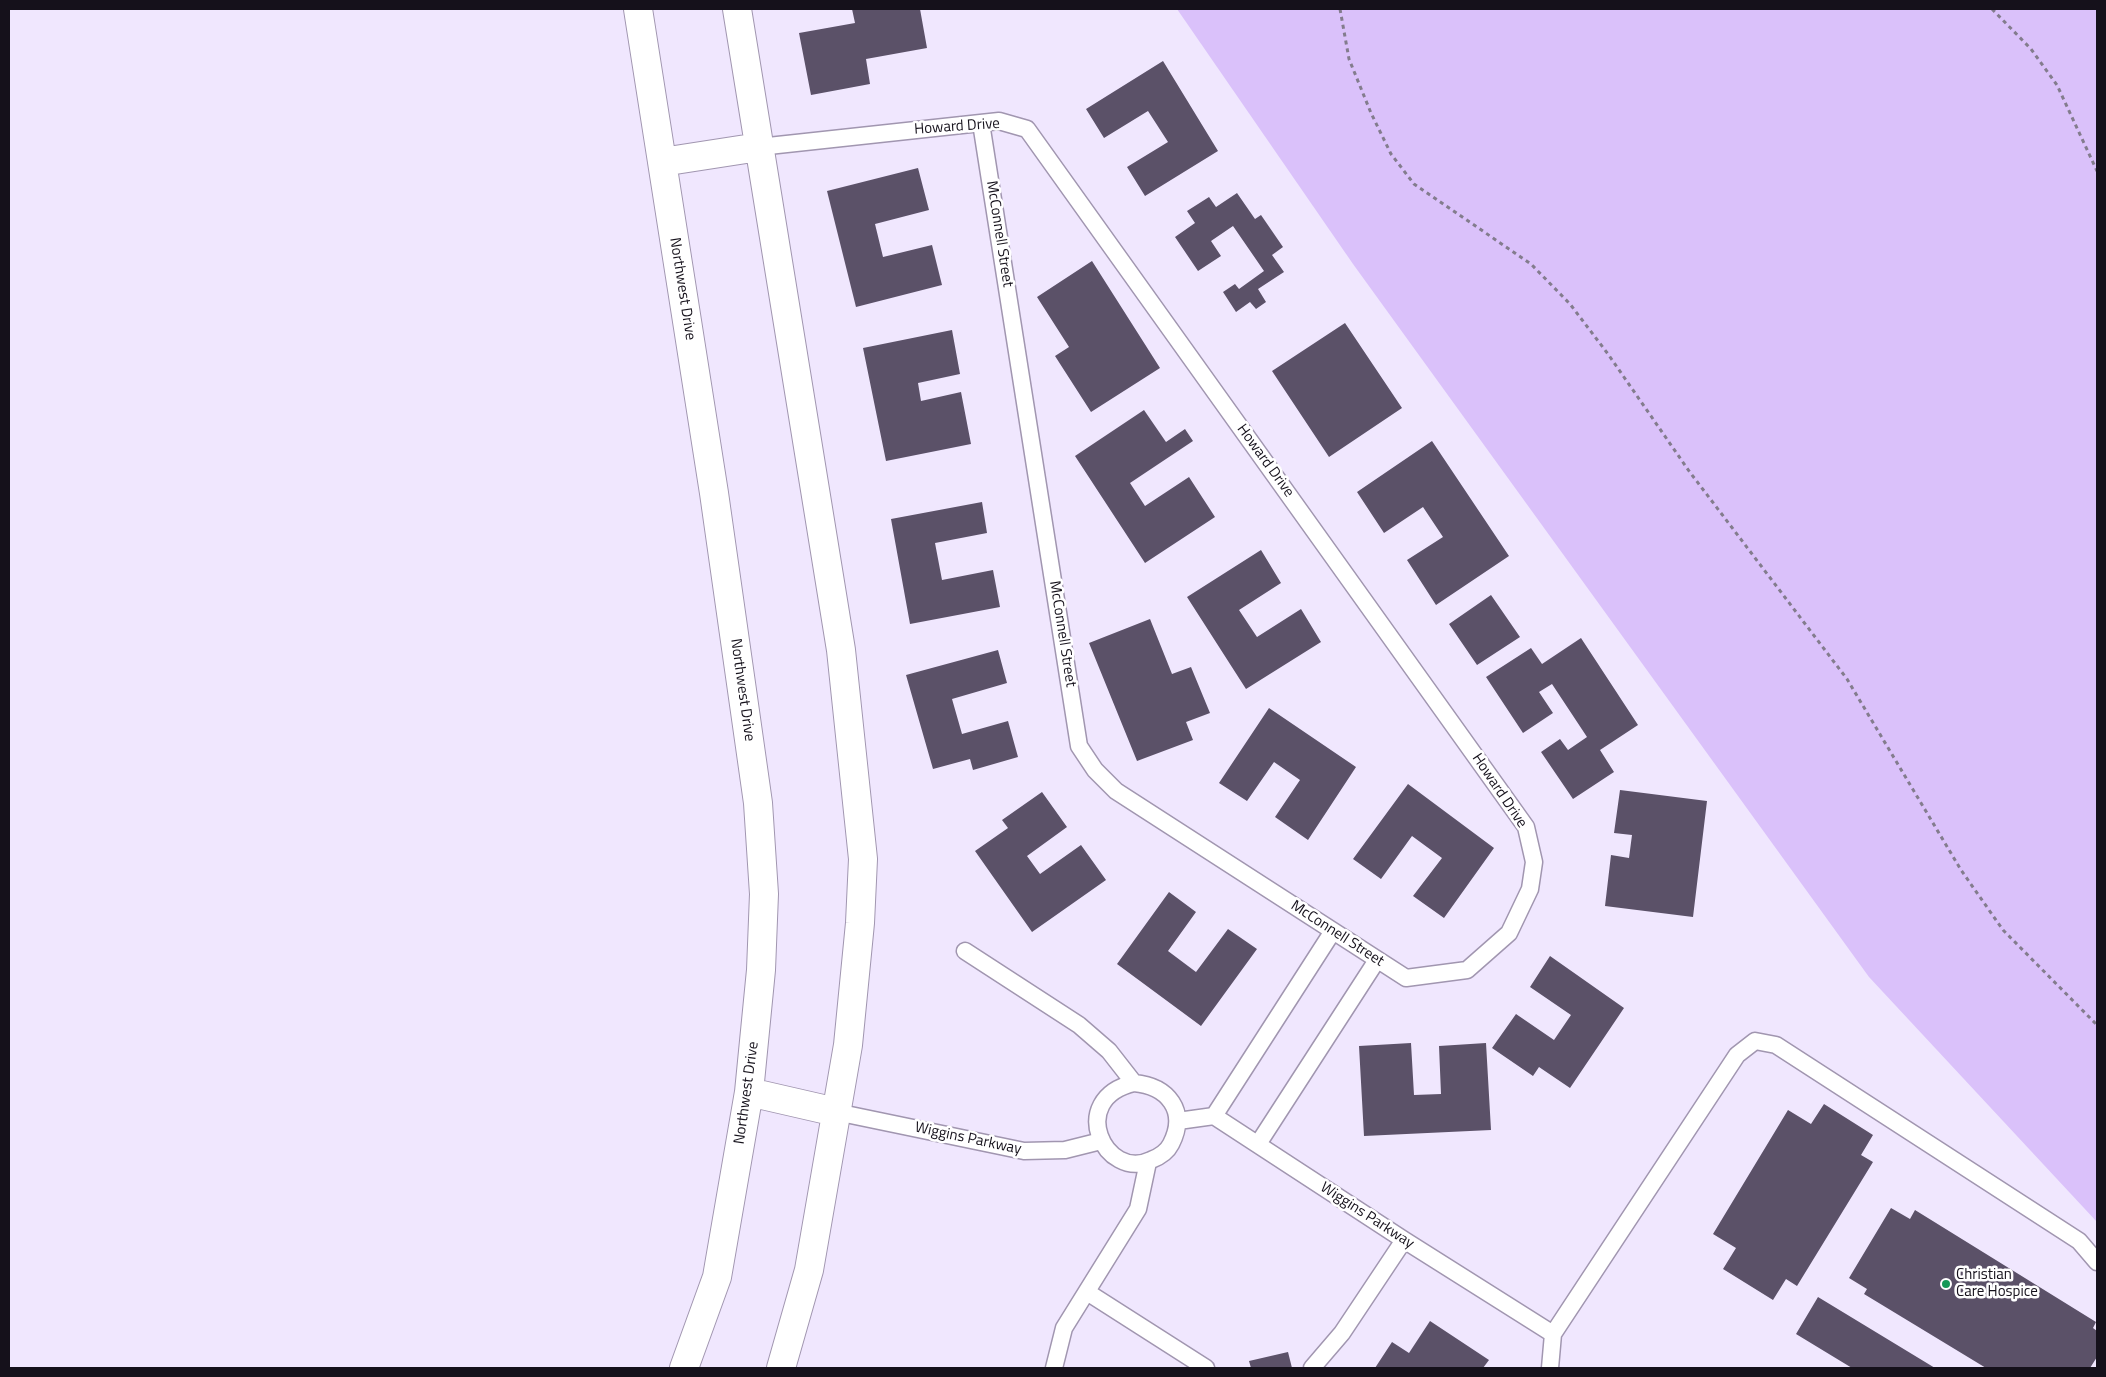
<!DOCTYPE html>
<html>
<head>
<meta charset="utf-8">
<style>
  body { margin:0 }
  #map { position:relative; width:2106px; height:1377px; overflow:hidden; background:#f0e7fe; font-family:"Titillium Web",sans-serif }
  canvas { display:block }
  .frame { position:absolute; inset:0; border:10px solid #15111b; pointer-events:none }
</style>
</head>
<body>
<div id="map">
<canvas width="2106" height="1377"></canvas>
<div class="frame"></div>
</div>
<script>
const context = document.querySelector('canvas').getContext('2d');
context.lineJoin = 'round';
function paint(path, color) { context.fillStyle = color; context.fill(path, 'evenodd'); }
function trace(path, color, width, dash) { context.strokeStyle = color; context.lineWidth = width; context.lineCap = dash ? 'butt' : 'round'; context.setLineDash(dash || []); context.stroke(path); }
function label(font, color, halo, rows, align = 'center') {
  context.font = font + ' "Titillium Web",sans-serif'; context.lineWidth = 5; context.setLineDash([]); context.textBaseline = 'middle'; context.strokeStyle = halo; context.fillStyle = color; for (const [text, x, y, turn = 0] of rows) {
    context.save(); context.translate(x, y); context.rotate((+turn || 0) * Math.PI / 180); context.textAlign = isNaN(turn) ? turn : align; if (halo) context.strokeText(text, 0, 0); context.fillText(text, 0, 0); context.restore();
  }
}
const green = new Path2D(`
  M1177,9h920v1213l-228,-245 -516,-713z`);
const building = new Path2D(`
  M852,9h68l7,39 -61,11 4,25 -59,11 -12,-62 56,-10z
  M1163,61l55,90 -73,45 -18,-29 41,-25 -20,-31 -44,27 -18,-29z
  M918,168l11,42 -54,14 8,33 49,-12 10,40 -86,22 -29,-116z
  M1237,193l18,26 6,-4 22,32 -11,8 12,17 -26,17 8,13 -10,7 -6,-7 -14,10 -13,-20 12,-8 4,5 25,-18 -31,-45 -22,15 10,15 -23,15 -23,-34 20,-14 -8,-12 22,-14 7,10z
  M1092,261l68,107 -69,44 -36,-56 14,-9 -32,-50z
  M1345,323l57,85 -73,49 -57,-86z
  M952,330l8,44 -42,9 3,18 40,-9 10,52 -85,17 -23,-113z
  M1144,410l22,32 19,-13 8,12 -63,42 15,23 44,-29 26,40 -70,46 -70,-107z
  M1432,441l77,115 -73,49 -29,-45 36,-23 -20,-30 -39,26 -27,-41z
  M982,502l5,31 -52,10 7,37 51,-10 7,37 -90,17 -19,-105z
  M1261,550l20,33 -42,27 18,27 44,-28 20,33 -75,47 -59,-92z
  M1491,595l29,42 -43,28 -28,-41z
  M1150,619l22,55 19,-7 19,46 -24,9 7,18 -56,21 -48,-118z
  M1581,638l57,87 -38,25 14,22 -41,27 -32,-47 19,-13 8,11 19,-13 -35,-53 -13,8 14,21 -30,20 -37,-56 45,-29 11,16z
  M998,650l9,33 -55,16 10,35 46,-13 10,36 -45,13 -3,-11 -37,10 -27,-94z
  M1269,708l87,59 -48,73 -33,-23 25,-37 -26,-18 -27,39 -28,-18z
  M1408,784l86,64 -50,70 -31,-22 29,-38 -30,-22 -31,43 -28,-20z
  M1620,790l87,11 -14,116 -88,-11 6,-51 18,3 3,-23 -18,-2z
  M1042,792l25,35 -40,29 13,18 41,-29 25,35 -74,52 -57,-81 33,-23 -6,-8z
  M1169,892l27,20 -28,39 28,21 32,-43 29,20 -56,77 -84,-62z
  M1550,956l74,52 -54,80 -31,-21 -6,9 -41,-28 24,-34 38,26 17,-25 -41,-28z
  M1411,1043l3,52 27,-1 -2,-48 47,-3 5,87 -127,6 -5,-90z
  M1824,1104l49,31 -12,20 12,7 -76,124 -11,-7 -13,21 -50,-31 13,-21 -23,-14 75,-124 23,14z
  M1891,1208l19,11 5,-9 181,112 -3,6 4,3v26l-7,11h-104l-122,-74 3,-5 -18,-11z
  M1818,1297l117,71h-83l-56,-34z
  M1430,1321l59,39 -6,8h-108l17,-26 17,11z
  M1288,1352l4,16h-41l-2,-7z`);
const path = new Path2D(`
  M1340,9l9,50 22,54 20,41 23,30 117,80 39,40 38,50 81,117 158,208 114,191 42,60 94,95
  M1992,9l39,40 26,36 40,86`);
const service = new Path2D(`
  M759,147l240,-26 28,8 499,698 8,35 -4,27 -21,44 -42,37 -61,8 -290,-187 -21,-21 -16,-24 -98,-623
  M965,951l114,74 30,26 25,32c34,3 54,28 37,61 -4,8 -12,13 -20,16 -46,22 -85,-61 -17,-77
  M836,1112l188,39 41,-1 36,-9
  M1214,1116l119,-185
  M1178,1121l36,-5 190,124 149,94
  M1258,1144l119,-184
  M1087,1292l119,76
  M1054,1368l10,-40 74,-119 10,-47
  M1312,1368l30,-35 62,-93
  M1550,1368l3,-34 184,-279 18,-14 21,4 303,196 18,21`);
const secondary = new Path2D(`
  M638,9l76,484 44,310 6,91 -3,76 -12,122 -32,185 -33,91
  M737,9l104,641 22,209 -3,64 -12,122 -39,225 -28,98
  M662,162l97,-15
  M749,1092l87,20`);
const markers = [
  [1946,1284,5,"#159857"]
];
const streetNames = [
  ["Howard Drive",957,127,-4],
  ["McConnell Street",999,234,81],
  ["Northwest Drive",682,289,81],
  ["Howard Drive",1265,461,54],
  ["McConnell Street",1062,634,81],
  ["Northwest Drive",742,690,82],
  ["Howard Drive",1499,791,56],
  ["McConnell Street",1337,934,33],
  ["Northwest Drive",747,1093,-82],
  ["Wiggins Parkway",968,1139,12],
  ["Wiggins Parkway",1367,1216,33]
];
const poiNames = [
  ["Christian",1956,1275],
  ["Care Hospice",1956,1292]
];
paint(green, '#dac1fa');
paint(building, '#5b5168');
trace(service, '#a196b0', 19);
trace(secondary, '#a196b0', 30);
trace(path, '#837c8d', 3, [4, 4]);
trace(service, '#fff', 16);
trace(secondary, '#fff', 28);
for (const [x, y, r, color] of markers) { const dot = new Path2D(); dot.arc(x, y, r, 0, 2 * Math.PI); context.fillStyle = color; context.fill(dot); trace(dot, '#fff', 2); }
label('15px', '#15111b', '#fff', streetNames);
label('15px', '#15111b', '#fff', poiNames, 'left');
</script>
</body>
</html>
